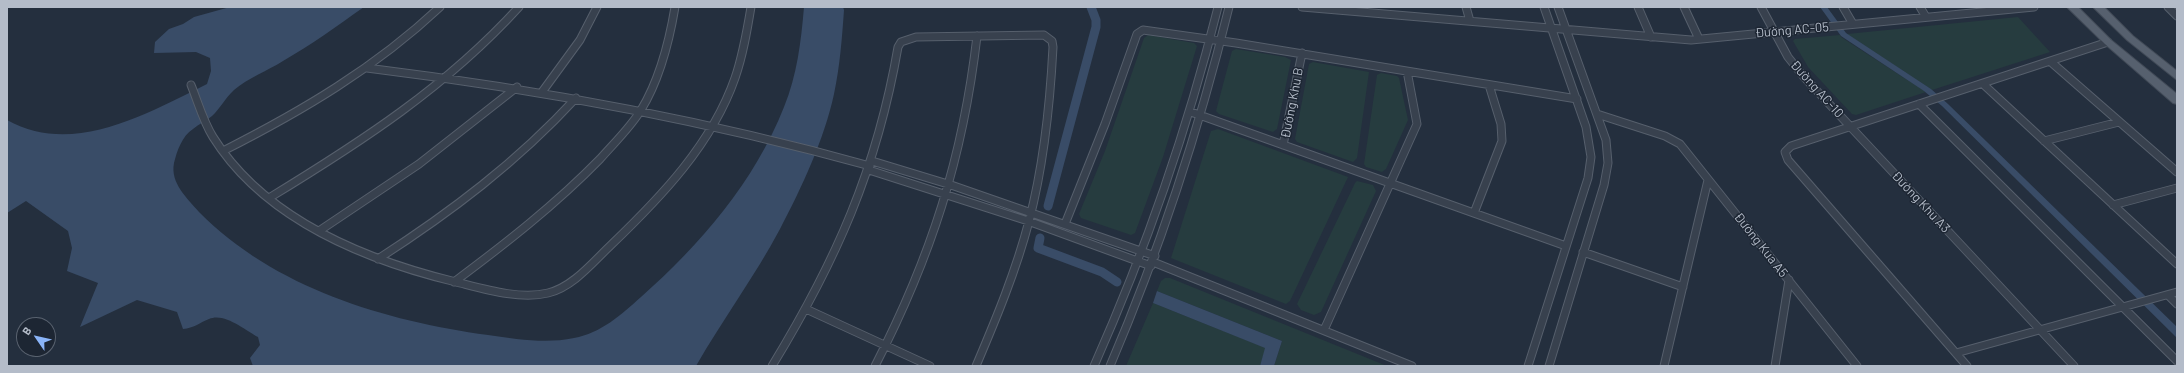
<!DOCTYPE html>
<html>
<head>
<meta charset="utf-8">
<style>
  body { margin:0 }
  #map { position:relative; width:2184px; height:373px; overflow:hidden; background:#242f3e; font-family:Barlow,sans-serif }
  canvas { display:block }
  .frame { position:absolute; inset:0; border:8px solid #b4bcc9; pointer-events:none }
  .north { position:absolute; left:16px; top:317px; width:40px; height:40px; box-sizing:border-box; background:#1d2633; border:1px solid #59626f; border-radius:50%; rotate:304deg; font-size:11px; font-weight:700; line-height:16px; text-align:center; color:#b4bcc9 }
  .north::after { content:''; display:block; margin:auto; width:14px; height:18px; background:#8ab4f8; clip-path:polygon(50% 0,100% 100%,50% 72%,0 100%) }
</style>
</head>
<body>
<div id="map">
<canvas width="2184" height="373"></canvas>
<div class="frame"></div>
<div class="north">B</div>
</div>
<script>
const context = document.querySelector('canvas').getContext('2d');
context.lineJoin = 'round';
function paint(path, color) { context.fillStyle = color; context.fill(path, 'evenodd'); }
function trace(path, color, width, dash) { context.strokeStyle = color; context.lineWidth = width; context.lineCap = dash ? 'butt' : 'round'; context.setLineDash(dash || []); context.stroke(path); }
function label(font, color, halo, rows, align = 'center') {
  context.font = font + ' Barlow,sans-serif'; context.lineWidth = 3; context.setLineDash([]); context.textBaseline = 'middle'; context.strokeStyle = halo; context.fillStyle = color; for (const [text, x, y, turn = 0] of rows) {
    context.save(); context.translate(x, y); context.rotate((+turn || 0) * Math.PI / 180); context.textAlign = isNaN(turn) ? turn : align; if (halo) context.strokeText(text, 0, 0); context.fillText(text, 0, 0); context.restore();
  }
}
const green = new Path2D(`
  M2018,17l32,35 -118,38 -85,-56z
  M1148,35l46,8 3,3 -34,111 -28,76 -4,2 -50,-17 -2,-4 26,-63 39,-113z
  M1840,35l1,2 85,55 -70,23 -4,-1 -44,-47 -15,-26 2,-2z
  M1236,49l49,8 6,3 -14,69 -4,3 -54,-18 -3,-3 16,-60z
  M1313,62l56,10 -12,86 -4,4 -56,-20 -2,-3 14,-75z
  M1381,73l16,3 2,2 9,42 -22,49 -4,3 -16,-5 -2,-3 13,-89z
  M1218,129l130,48 -58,124 -4,3 -115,-46 40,-127z
  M1357,181l16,4 3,6 -55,121 -7,3 -13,-5 -4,-6 58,-121z
  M1165,278h5l217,88h-113l8,-25 -125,-50 4,-10z
  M1153,303l113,45 -6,18h-134z`);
const water = new Path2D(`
  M230,7h134c-27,19 -53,38 -81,54 -16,10 -35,17 -49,29 -9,8 -14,19 -22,26 -6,5 -13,8 -19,13 -11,7 -16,22 -19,34 -4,20 13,35 25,49 75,76 186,109 289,123 28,4 58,9 86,3 27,-5 47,-23 67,-41 59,-52 114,-116 143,-190 13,-32 17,-65 20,-100h39l1,3c-2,28 -4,56 -10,84 -10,46 -32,93 -54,135 -25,47 -57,90 -84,137h-443l-3,-8 10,-13 -2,-8c-13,-7 -34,-25 -49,-18 -10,4 -15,9 -26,10l-6,-17 -40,-12 -57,27 18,-44 -31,-12 5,-23 -4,-17 -42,-30 -19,12v-93c66,37 139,-6 200,-36l4,-13 -1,-13 -14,-6 -42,1 1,-11 14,-13 14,-5 11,-7z
  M1820,7h7l19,26 85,56 17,15 229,223v11l-235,-232 -18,-15 -83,-55z
  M1157,291l125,50 -8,25h-14l5,-18 -112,-45z`);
const canal = new Path2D(`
  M1048,206l48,-179v-7l-5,-13
  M1040,238l-2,10 64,24 15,10`);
const minor = new Path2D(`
  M1302,7l389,33 343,-33
  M1466,7l4,14
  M1638,7l13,30
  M1684,7l15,32
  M1761,7l27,50 16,20 270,289
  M1843,7l10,17
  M1920,7l6,10
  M2168,7l9,9
  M2051,62l126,110
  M367,68c170,21 338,52 503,98
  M1983,84l194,180
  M191,85c7,17 12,36 22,52 52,83 152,123 243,145 28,7 64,18 92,11 25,-6 45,-31 63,-48 50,-48 101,-101 124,-167 8,-23 12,-47 16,-71
  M542,92l38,-52 17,-33
  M1919,104l258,257
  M1191,112l375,134
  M1597,114l68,22 15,8 177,222
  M2044,141l75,-19
  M1283,145l19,-92
  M223,151c79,-40 152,-83 217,-144
  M872,161l79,24 204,71
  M869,170l159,51 123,45
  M269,198c92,-56 177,-111 250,-191
  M2113,205l64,-17
  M1474,213l28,-72 -1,-17 -12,-39
  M1065,224l40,-100 32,-90 6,-4 93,13 341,56
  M319,231l100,-67 98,-77
  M1583,252l100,35
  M378,259c73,-47 139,-97 198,-161
  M1153,262l259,104
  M454,282c51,-38 101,-77 146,-123 14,-16 30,-31 41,-49 19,-31 28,-67 34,-103
  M2168,295l9,9
  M806,309l124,57
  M1324,330l93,-206 -10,-53
  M1956,353l221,-61
  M772,366c64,-105 105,-197 126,-319l3,-5 15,-5 128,-2 8,6 1,6c-3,58 -9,117 -24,174 -13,50 -33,98 -53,145
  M875,366c56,-109 88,-208 102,-330
  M1094,366c52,-117 93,-235 124,-359
  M1110,366c50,-117 89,-236 119,-359
  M1528,366l60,-188 3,-21 -5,-30 -42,-120
  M1549,366l55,-181 4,-22 -2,-23 -48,-133
  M1664,366l44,-186
  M1775,366l14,-86
  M1967,366l-179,-206 -3,-8 6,-6 317,-104`);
const primary = new Path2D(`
  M2067,7h11l33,33 66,54v10l-4,-1 -68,-59z
  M2093,7h11l29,29 44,35v9l-50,-40z`);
const streetNames = [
  ["Đường AC-05",1792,30,-5],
  ["Đường AC-10",1817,89,48],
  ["Đường Khu B",1292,103,-79],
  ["Đường Khu A3",1921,202,47],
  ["Đường Kua A5",1761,245,52]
];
paint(green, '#263c3f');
paint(water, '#394c67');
trace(canal, '#394c67', 9);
trace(minor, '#565f6c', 9);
trace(primary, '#414a57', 2);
trace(minor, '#38414e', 7);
paint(primary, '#56606e');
label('13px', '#b4bcc9', '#1d2633', streetNames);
</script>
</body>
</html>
